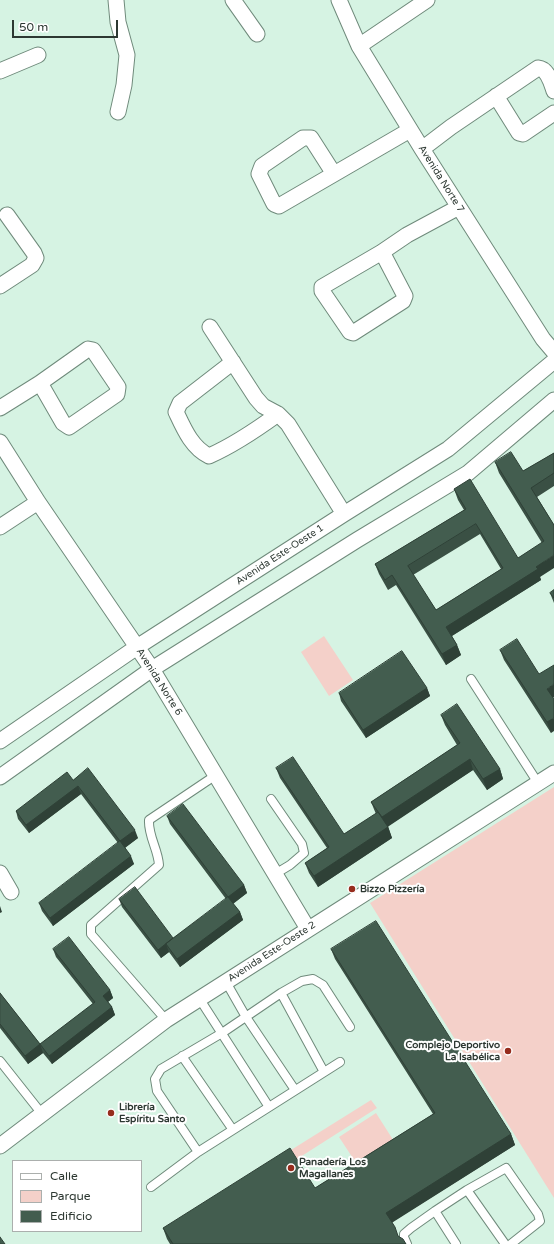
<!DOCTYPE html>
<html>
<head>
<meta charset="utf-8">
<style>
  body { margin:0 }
  #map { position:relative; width:554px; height:1244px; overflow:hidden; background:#d6f3e3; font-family:"Varela Round",sans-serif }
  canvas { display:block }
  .legend { position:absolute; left:12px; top:1160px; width:130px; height:72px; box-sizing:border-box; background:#fff; border:1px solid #abafad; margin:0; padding:5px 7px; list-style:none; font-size:12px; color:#2d3832 }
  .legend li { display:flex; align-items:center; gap:8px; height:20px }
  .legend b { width:20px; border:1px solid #abafad }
  .scale { position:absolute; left:12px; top:20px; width:106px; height:18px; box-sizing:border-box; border:2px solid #2d3832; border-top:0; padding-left:5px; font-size:12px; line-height:14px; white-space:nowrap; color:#2d3832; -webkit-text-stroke:3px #fff; paint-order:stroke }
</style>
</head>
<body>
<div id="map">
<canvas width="554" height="1244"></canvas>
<ul class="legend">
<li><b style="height:5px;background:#fff"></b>Calle</li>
<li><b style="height:11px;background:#f4d0c9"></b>Parque</li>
<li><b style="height:11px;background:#435d4f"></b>Edificio</li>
</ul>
<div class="scale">50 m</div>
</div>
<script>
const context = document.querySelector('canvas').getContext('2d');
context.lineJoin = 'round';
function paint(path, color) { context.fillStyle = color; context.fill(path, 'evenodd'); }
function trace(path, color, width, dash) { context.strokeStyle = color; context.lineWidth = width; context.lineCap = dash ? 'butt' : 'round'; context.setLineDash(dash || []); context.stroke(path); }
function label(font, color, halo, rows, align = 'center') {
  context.font = font + ' "Varela Round",sans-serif'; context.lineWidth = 4; context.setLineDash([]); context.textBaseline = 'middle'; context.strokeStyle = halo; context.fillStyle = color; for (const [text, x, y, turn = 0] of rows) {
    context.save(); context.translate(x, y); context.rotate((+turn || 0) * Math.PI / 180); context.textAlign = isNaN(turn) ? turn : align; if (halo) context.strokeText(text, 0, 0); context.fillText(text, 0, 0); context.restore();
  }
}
const green = new Path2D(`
  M324,636l29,44 -24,16 -28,-44z
  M554,787v411l-184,-295z
  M371,1100l6,8 -80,51 -6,-9z
  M376,1113l21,33 -37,23 -21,-32z`);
const service = new Path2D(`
  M471,679l67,104
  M271,799l31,45 2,9 -14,12 -15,9
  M226,982l20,35 49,73
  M281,993l43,79
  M199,998l70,109
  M166,1020l-75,-86v-9l68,-60c-1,-16 -11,-29 -10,-45l67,-45
  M182,1056l51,74
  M0,1061l42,53
  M340,1062l-142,90 -41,-61 -2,-12 6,-10 61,-36 59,-40 21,-12 11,-2 10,6 27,42
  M151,1187l47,-35
  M467,1190l38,54
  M407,1244l-3,-7v-3l7,-6 24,-17
  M456,1244l-21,-33 32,-21 39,-22 32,46 2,7 -29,23`);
const minor = new Path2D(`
  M116,0l2,22 9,33 -3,30 -6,27
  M233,0l24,34
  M339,0l20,46 63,103 121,190 11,13
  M359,46l68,-46
  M0,71l38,-16
  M496,96l23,37 4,1 31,-21
  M422,149l29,-22 87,-59c10,1 13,14 16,23
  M334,174l-23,-36h-8l-41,28 -3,8 15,30 5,2 131,-76
  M382,252l23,44 -2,5 -50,32 -3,-1 -28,-41v-4l60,-35 25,-17 52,-28
  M0,286l32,-21 4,-7 -2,-5 -27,-38
  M210,327l46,71 7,8 15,8 10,10 56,90
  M233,362l-53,41 -4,9c8,17 16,36 33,44 25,-11 47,-26 69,-42
  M0,408l40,-25 48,-34 5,1 25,37 -1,7 -48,33 -6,-4 -23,-40
  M0,442l38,60 114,167 156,260
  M0,527l38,-25
  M0,741l137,-94 207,-133 104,-65 106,-88
  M0,777l152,-108 205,-129 111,-67 86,-73
  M0,873l11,19
  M0,1146l166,-126 388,-247`);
const wall = new Path2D(`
  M554,453v33l-17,11 17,28 -14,52 1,3 -89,56 5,9 4,10 -15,10 -50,-80 -8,5 -9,-16 -4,-10 89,-54 -6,-10 -4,-11 64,69 24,-15 -43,-70 -4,-11 28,9zM480,534l21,35 -65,41 -23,-35z
  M554,590v13l-4,-10z
  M500,650l39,24 14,24 -2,35 -47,-73z
  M427,688l3,8 -64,42 -25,-37 -2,-8z
  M441,715l59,54 3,10 -16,11 -14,-20 -85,56 4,12 -74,49 -9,-14 -4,-10 22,-15 -47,-70 -4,-10 68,66 32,-20 -5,-12 86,-57 -12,-20z
  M73,780l65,58 -13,10 9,16 -81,62 -11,-15 -3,-8 79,-60 -37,-49 -52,39 -11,-14 -2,-8z
  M167,816l77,69 3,8 -14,11 7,8 3,8 -63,47 -11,-15 -8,6 -39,-51 -3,-8 54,39 53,-39 -56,-75z
  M53,949l57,41 3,8 -5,4 4,5 3,8 -63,49 -9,-11 -15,11 -28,-36v-35l40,51 53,-40 -37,-47z
  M331,949l180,185 4,11 -123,77 6,14 8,8h-236l-3,-5 -4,-11 152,-40 118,-74 -98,-155z`);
const shadedWall = new Path2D(`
  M554,555v13l-14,9 1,3 -91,57 -4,-10z
  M457,645l4,10 -15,10 -4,-11z
  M554,684v13l-3,2 -4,-10z
  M427,688l3,8 -64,42 -3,-8z
  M554,718v13l-3,2 -4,-11z
  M470,759l3,11 -87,58 -4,-11z
  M500,769l3,10 -16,11 -4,-11z
  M78,786l3,8 -52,39 -3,-8z
  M388,827l4,11 -74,49 -4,-11z
  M135,830l3,8 -15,11 -3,-8z
  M131,856l3,8 -81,62 -3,-8z
  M244,885l3,8 -16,12 -3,-8z
  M0,906l2,6 -2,1z
  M240,912l3,8 -63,47 -3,-8z
  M166,944l3,8 -8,6 -3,-8z
  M110,990l3,8 -8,6 -2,-8z
  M112,1007l3,8 -63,49 -3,-8z
  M40,1044l3,9 -15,11 -3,-8z
  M511,1134l4,11 -125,79 -4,-11z`);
const building = new Path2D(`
  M511,452l12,19 31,-18v20l-23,15 23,37v30l-18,12 2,2 -92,58 11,18 -15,9 -50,-79 -7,5 -10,-16 91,-55 -12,-20 16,-10 48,79 26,-17 -49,-79zM476,524l27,44 -67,42 -28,-44z
  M554,590v8l-4,-5z
  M517,639l22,35 15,-9v19l-7,5 7,10v19l-7,4 -47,-72z
  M402,651l25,37 -64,42 -24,-37z
  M457,704l43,65 -17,10 -13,-20 -88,58 -11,-15 89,-59 -19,-28z
  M293,757l51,77 34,-22 10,15 -74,49 -9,-13 24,-16 -53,-79z
  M88,768l47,62 -15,11 -42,-55 -52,39 -10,-14 51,-39 6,8z
  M183,804l61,81 -16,12 -61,-81z
  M120,841l11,15 -81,62 -11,-15z
  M135,887l38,51 -15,12 -39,-51z
  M228,897l12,15 -63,47 -11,-15z
  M376,921l135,213 -125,79 9,14 3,9 5,3 3,5h-233l-10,-16 127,-80 25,40 120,-75 -104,-164z
  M69,937l41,53 -7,6 9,11 -63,49 -9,-12 55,-42 -42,-53z
  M0,993l40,51 -15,12 -25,-32z
  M0,1237l5,7h-5z`);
const markers = [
  [352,889,4,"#962c1d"],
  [508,1051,4,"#962c1d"],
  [111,1113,4,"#962c1d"],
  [291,1168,4,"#962c1d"]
];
const streetNames = [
  ["Avenida Norte 7",441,179,58],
  ["Avenida Este-Oeste 1",280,555,-33],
  ["Avenida Norte 6",159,682,58],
  ["Avenida Este-Oeste 2",272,952,-33]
];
const poiNames = [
  ["Bizzo Pizzería",360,889],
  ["Complejo Deportivo",500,1045,"right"],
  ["La Isabélica",500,1057,"right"],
  ["Librería",119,1107],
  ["Espíritu Santo",119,1119],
  ["Panadería Los",299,1162],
  ["Magallanes",299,1174]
];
paint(green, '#f4d0c9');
trace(service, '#6f8a7b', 10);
trace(minor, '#6f8a7b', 17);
trace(service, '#fff', 8);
trace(minor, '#fff', 15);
paint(wall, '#3a5044');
paint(shadedWall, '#2f4137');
paint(building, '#435d4f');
trace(building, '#2f4137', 1);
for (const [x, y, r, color] of markers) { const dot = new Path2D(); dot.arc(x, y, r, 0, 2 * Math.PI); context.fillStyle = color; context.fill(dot); trace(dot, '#fff', 1.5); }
label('10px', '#2d3832', '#fff', streetNames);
label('bold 10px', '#2d3832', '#fff', poiNames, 'left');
</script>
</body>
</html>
